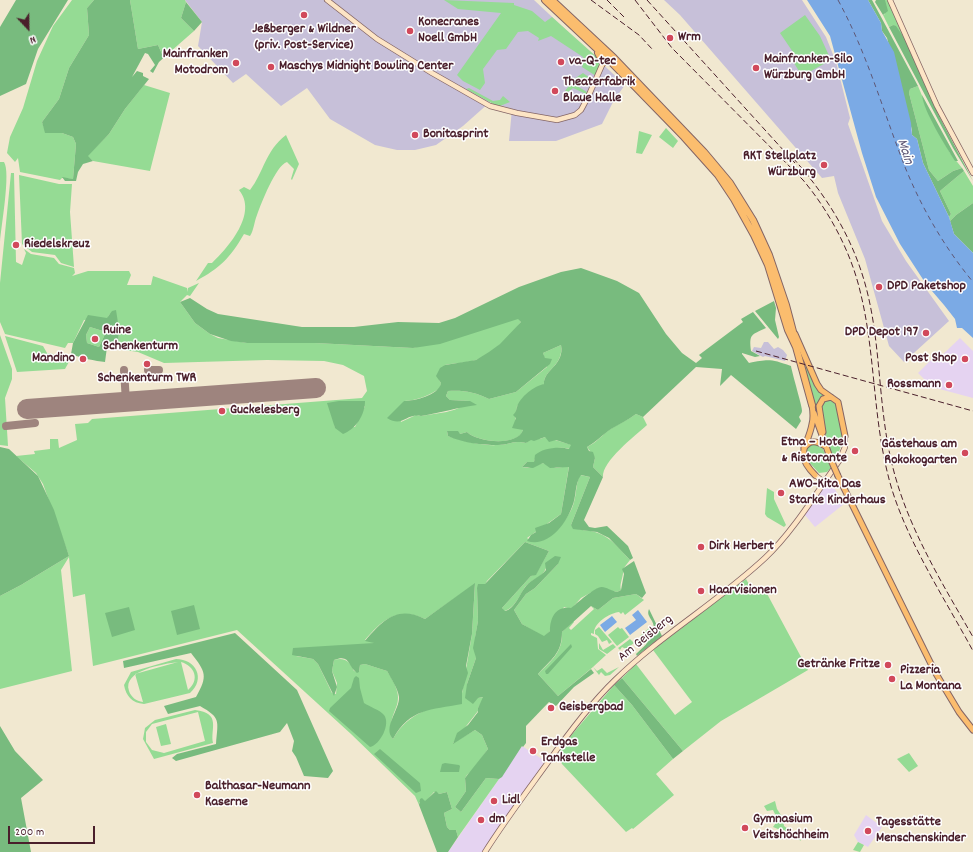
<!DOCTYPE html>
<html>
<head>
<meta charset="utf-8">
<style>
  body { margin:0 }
  #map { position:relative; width:973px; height:852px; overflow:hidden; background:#f1e8d0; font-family:Dekko,sans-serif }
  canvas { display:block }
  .north { position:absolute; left:8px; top:8px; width:40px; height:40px; -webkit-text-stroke:3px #fff; paint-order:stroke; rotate:158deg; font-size:11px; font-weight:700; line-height:16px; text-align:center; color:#4a1f2b }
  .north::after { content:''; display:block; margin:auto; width:14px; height:18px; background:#4a1f2b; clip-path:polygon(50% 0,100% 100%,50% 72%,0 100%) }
  .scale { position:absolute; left:8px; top:826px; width:87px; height:18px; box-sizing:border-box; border:2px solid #4a1f2b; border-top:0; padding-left:5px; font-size:12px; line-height:14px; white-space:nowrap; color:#4a1f2b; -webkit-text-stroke:3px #fff; paint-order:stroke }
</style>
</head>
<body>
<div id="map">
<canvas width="973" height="852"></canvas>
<div class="north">N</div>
<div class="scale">200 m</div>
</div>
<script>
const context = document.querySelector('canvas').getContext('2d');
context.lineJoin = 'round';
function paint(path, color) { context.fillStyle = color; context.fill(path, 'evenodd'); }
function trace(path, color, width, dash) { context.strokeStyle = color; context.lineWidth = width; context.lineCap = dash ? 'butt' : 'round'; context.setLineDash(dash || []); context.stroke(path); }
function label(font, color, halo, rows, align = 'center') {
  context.font = font + ' Dekko,sans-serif'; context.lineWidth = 3; context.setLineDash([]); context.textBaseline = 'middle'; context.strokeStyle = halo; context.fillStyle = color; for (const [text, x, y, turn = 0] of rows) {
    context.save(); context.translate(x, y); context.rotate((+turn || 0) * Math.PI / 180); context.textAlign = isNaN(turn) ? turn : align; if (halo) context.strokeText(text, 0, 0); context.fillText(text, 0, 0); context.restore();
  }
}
const built = new Path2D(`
  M960,338l13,13v47l-41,-11 -14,-14 15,-15 4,2z
  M827,482l4,1 13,21 -29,23 -11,-13z
  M522,746l23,15 -63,91h-34z
  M866,815l16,12 -14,20 -10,-5 -4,-7z`);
const industrial = new Path2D(`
  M185,0h349l91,85 -11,15 -12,24 -46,17h-47l3,-32 -22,-7 -27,24 -27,19 -21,5h-18l-22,-5 -45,-26 -23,-31 -26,18 -35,-32 -13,9 -35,-37 4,-24z
  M664,0h138l24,37 10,25 14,56 -2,6 34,97 24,40 43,60 -45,41 -15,-16 -24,-87 -27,-66 -4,-17 -12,2 -142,-163z
  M764,342h4l6,7 4,-2 5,3 4,5 -2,6 -20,-5 -2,1 -11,-6 2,-4 7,1z`);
const green = new Path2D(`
  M72,0h22l-7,8 2,27 -20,33 -10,31 -17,23 4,11h16l11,4 3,7 -3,35 -11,-1 -2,2 -40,-8 -2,-14 -3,4 -8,-9 3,-16 13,-29 14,-47 16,-35z
  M130,0h55l1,2 -5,16 13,13 -24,21 -1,-2 -7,4 -4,-9 -20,4z
  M444,0l70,3v2l18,6 13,11 7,-5 47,42 1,8 -4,9 -14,-9 2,-7 -1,-3 -32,-21 -13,5 1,-3 -11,-7 -10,1 -12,17 -9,1 -14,19 2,14 -5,7 -17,-9 -6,-6 44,-62 -43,-4z
  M885,0h3l8,17 47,106 30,55 -35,-64 -30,-67 -15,-22 -4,2 -6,-12 2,-1z
  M805,15l15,21 11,24 -29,16 -8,-13 5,-2 -19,-28z
  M583,73l10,7 -1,4 -11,-6 -4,8 10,6 -1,2 -13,-6 -5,4 -3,-1 9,-12z
  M144,85l26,8 -20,78 -57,-10 -6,-5 22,-22 16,-25z
  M918,86l16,38 16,29 12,15 -9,3 -15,10 -9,-11 -20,-77 1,-4z
  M469,88l24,13 7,-1 3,-4 7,6 -10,4 -5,-1 -29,-16z
  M666,128l12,13 -5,7 -14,-11z
  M639,131l13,4 -10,19 -6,-1z
  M286,135l13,29 -7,16 -1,-1 3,-10 -7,-7c-11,3 -26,42 -30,53 -3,7 -3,15 -7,21l-6,-2c-14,24 -24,34 -48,47l12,-18h4c17,-16 46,-50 27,-73l5,-3 6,3c14,-18 15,-39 36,-55z
  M0,162h4c7,10 -3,65 -4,80z
  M964,171l9,15v17l-17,12 -6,6 -1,-4 2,-3 -11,-23z
  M11,173h3l2,89 6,3 4,-12 -2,-4 7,5 23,4 5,6 15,4 1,5 -3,3 16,-5h41l2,4 -4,10h24l2,-9 34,12v4l1,-4 11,-5 -9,13 -3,-1 -7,7 15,21 15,11 8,4 29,5h68l98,5 105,-30 3,4c-12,15 -27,31 -45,38 -10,3 -21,3 -31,5l-6,15 2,3 -1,5c-9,7 -25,13 -36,13l-3,21 15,-7 5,1c17,-3 35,-3 49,-15l-20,-1 -4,-4 2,-5c15,-1 27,1 41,8l27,-7 31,-25 -4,-14 18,-8c3,21 -18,25 -17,39l-27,22 -2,18 8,6c-5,17 -46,12 -56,2l-7,2 -13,-3 1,5c16,5 33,10 50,9 13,0 13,-5 28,-2l5,-4h9l5,-2 27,8 -2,4c-14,-4 -25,2 -36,11v2h-7l-5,5 6,1 15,-5 13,5 13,-2 -8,48 -34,24c17,13 39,-16 45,-30 5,-11 3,-23 8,-33l10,2 -19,48c8,7 17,4 27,8 14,5 22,17 32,27l-7,9c1,8 -4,14 -2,21l-4,2 -18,-4 -18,10 -10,11 -7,-2 -14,24 -6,6 -22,-13 -8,-14 12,-16 9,-6 23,-24 -12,4c-3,10 -15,11 -21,19 -5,8 -11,22 -21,24l-2,-3 29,-32 5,-2 13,-23 -24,-9 -38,39 -2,4 -8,3 1,33 -3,17 1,20 -9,26 11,14 6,-1 -6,11v3l-25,32 22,-13 7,5 6,14 -15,21 -6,5 -2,3 1,13 -11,16 6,5 25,-34 13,1 -41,58 -2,-7h-6l-3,-3 -3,-14 8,-4 -5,-17 -8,2 -5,-2 -9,10h-6v3l-4,-9 -64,-62 -114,-104 -144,36 -8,-72 -12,3 -4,-40 -8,13 11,101 -72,18v-93l21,-11 48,-29 -26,-72 -7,-11 -20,-17 19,-2 -1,-3 16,-2v-10h8l1,9 18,-8 -2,-16 13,-1 4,-4 270,-21 5,-7 -3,-15 -21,-11 -19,-4 -57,-1 -103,3 -26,-11 -20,-3 1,-20 -4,-17 -6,3 -1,3 -24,2 -11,23h-5l-3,5 -60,-14 -5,-12v-39zM365,406l-10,21 -20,1 -1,-7zM475,584l-3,50 -11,65c-29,9 -52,12 -68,40l-2,-3c-3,-31 20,-29 -4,-65l-22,-7 -5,1 -1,7 -5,-1c-4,-10 -10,-14 -20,-11l-2,11 5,12 -1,11 -4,-1 -14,-29 -5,-5 -17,-3 80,-13 -11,-3c17,-20 33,-34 60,-21z
  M19,175l40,9h13l-2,28 4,55 -13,-4 -6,-8 -23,-3 -10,-8z
  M90,327l16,5 -7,15 -12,-4 -1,-8z
  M0,335l12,34v10l-7,19 3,48 -8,-1z
  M5,336l38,10 4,7 20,3 3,4 -5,9 -48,3z
  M803,366l5,1 18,28 -5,3 -4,11h-2z
  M829,398l6,3c6,23 13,39 -1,60l-7,-19 -7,-32 4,-10z
  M636,414l7,3 4,8c-12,11 -45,36 -44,52l-10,-10 2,-9 -8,-11c9,-4 14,-11 22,-17 9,-6 19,-10 27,-16z
  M814,443l9,6 8,19 -4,4 -8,1 -12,-13 -1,-14z
  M767,488l7,4v7l12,26 -2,2 -17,-10 -2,-3z
  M746,579l9,16 10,-5 43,80 -87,51 -38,30 -61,-73 14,-14 39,51 17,-13 -39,-52z
  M636,594l8,6 -19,15 -2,-3 -2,2 -2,-2c-9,1 -26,11 -25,22l-3,-1v2l6,3 1,11 8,6 -13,12 4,4 5,-3 5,5 12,-6 -9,8 -5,1 -4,-4 -2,3 -6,-8 -35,29 -20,-22c13,-13 25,-22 24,-42l11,-11 1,1 -5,6 2,2 23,-21 -3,-3 7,4 15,-12z
  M599,627l13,15 -3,2 -2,-4 -5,2 -4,-6 -3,-2v-4z
  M618,627l2,2 2,-1 7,9 -12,9 -9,-11z
  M649,628l3,4 -1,6 -4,6 -7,-8z
  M630,639l4,4 -8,6 -4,-2 -2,3 -2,-2z
  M599,643l4,7 10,-6 3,3 -9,7 -8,-5z
  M176,659c20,0 30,20 14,34l-46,11c-12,-1 -18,-8 -20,-19l7,-13zM178,662l-43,12 8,28c-7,-1 -12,-5 -14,-11 -7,-21 35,-27 49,-29zM181,662c14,4 19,18 7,28z
  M614,685l18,20 41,54 -17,15 18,21 -41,34 -1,-1 -6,4 -64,-68c-4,-8 -4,-12 1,-19z
  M195,710c27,3 15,19 18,33l-59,16 -11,-20 2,-11 10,-8zM198,712l7,29 -41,12 -12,-3 -6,-8v-10l6,-8z
  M166,724l5,20 -10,2 -5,-19z
  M909,753l9,13 -9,6 -12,-13z
  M775,801l2,8 4,6 9,1v5l-4,-2 -3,1 1,6 15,11 2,4 -19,-12h-4l-5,-2 5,-7 -5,-10 -6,1 -3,-5z
  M858,842l6,3 -4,7 -7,-2z`);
const forest = new Path2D(`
  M16,0h52l-30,49 -12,35 -26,12v-69z
  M94,0h36l8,49 20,-4 4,9 7,-4 1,2 -11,10 -6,11 -3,-2 5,-6 -7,-11 -3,-1 -13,24 5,-6 6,2v3l6,3 -24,30 -16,25 -21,22 5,5 -10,3 -5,8 -2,9h-11l-3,-4 11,2 3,-35 -3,-7 -11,-4h-17l-3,-11 17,-23 10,-31 20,-33 -2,-27z
  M868,0h4l46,86 -8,3 -1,4 20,77 9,11 15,-10 9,-3 2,3 -24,20 11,23 -2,3 -26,-54 -6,-24 -5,-4v-5l-25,-92 -5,-7 -1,-8z
  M876,0h9l3,11 -5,4 -8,-13z
  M186,2l16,20 -8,9 -13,-13z
  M893,25l3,1 9,13 33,75 35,67 -20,-33 -64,-121z
  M922,95l36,66h-3c-9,-14 -32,-51 -33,-66z
  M973,203v50l-19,-19 -4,-13 6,-6z
  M581,268l36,13 22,12 27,41 16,19 14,10 6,-5 -3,-3 44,-33 -2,-3 12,-7 13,16c-15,7 -17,6 -15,23l9,5 -5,1 -13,-4v1l7,9c20,-4 22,-4 42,3 1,7 12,43 11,45 0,2 -2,4 -3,6l2,4 -5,8 -65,-54 -11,11 2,-17 -26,-2 -53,50 -7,-3c-8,6 -17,10 -25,15 -9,6 -15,13 -24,18l2,4 4,1 2,6 -2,9 10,10 -19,43 5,7 6,1 12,-2 21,20 5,12 -3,2 -21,-22 -12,-6 -24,-3 -2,-4 2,-5 17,-43 -9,-2c-7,10 -4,21 -9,32 -6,17 -24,41 -45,34l4,-6 5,-3 -1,-4 14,-5 12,-9 8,-47 -19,1 -7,-5 -10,5 -11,-1 5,-5h7l1,-7c7,-7 25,-9 34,-6l2,-4 -15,-5 -7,2 -4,-5 -11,4 -3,-1 -5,3c-15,-3 -15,2 -28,2 -16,0 -35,-2 -50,-9l-1,-5h11l2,3 7,-2c10,10 50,15 56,-2l-11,-2 4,-10 -3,-3c3,-3 3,-4 4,-8 3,-10 17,-21 27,-23 -1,-14 21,-19 17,-39l-18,8 2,5 7,1 -2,5 -34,28 -27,7c-14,-7 -26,-9 -41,-8l-2,5 4,4 20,1 7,4c-18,2 -37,8 -56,11 -15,-3 -18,12 -34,2l17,-17c11,0 35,-6 37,-18l-5,-7 4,-8 5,-3 31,-5 13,-8 11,-8 21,-22 -3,-3 -78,25 -27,4 -98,-5h-68l-16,-2 -21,-7 -15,-11 -15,-21 10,-4 17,11 11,5 84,13h52l44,-5 41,1 16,-5 64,-31 42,-15z
  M774,301l2,7 -1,12 4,17 -1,2 -23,-28z
  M116,310l3,19 -1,20 -11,-2 -2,15c-9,-1 -25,-4 -34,-8l2,-11 15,-28 19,3 5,-7zM90,327l16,5 -7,15 -12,-4 -1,-8z
  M339,401h26c0,14 -9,28 -22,33l-8,-6 -8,-25z
  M0,447l9,2 29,27 16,34 15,46 -48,29 -21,11z
  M525,542l24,9 -13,24 -5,1 -29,32 3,3c10,-2 15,-18 21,-25 6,-7 14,-9 20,-16l-1,-7 10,-7 6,1 -3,7 -23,24 -9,6 -12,16 8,14 22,12 6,-5c0,-14 6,-25 21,-23 5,-4 25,-22 31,-21 4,0 10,4 15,5l4,-2 3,-16 -2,-5 12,-8 12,32 -4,5 -6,-4 -23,4 -15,12 -7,-4 -29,26c0,22 -11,27 -24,42l20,22 33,-27 3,4 -20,14 -18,19 -7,-4 -23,24v17l-3,4 -1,-1 -20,31 -3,2 -13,-1 -25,34 -6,-5 11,-16 -1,-13 23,-29 -6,-14 -7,-5 -22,14 4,-11 11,-8 10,-13v-4l5,-11 -5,1 -5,6 -8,-6 2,-14 9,-26 -3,-10 5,-27 -1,-33 1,-4h7z
  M475,583l-3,51 -6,32 2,7 -6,19v12c-31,6 -52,4 -69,35 -11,-11 7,-30 6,-42 -1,-8 -8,-19 -12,-26l-22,-7 -5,1 -1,7 -2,1c-10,-7 -6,-19 -23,-13l-2,11 5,16 -3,9 -16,-32 -5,-5 -21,-4 1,-7 81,-5 -9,-2c18,-21 32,-36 60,-22z
  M194,605l6,24 -23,6 -6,-24z
  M129,607l6,23 -23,7 -7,-24z
  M649,609l13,27 -25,20 -1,-2c9,-8 23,-20 16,-33 -3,-5 -5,-7 -3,-12z
  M235,633l62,57 36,81 -5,7 -24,-2 -8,-19 -4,-6 2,-10 -7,-18 -7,9 -104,29 -4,-3 5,-4 39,-10c2,-24 5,-26 -16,-38l-32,8 -4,-8 32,-9c12,-21 10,-25 -5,-44l-67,15 -1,-7z
  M571,644l1,3 -24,27h-2l-1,-3z
  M356,676l3,2 1,10 4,15c6,4 16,7 20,12 7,9 -4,30 -14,32l-41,-36 1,-3 21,-20 3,-10z
  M622,678l61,73 -10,8 -41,-54 -18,-20z
  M0,726l15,25 28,29 -22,18 10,54h-31z
  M380,749l40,34 1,8 -5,2 -42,-39z
  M445,763l14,2 1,1 -1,6h-19l2,-8z
  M436,791l3,3 8,-2 5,17 -8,4 3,14 3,3h6l2,7 -10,15h-11l-18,-47 1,-6 2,-1 3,3z`);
const water = new Path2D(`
  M807,0h61l13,23 1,8 12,21 17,71 1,12 5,4 6,24 26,54 5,17 19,19v85l-11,-10h-5l-2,-9 -11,-14 -18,-21 -26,-40 -24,-47 -14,-44 -32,-117z
  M638,610l9,12 -17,13 -5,-7 11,-8 -4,-5z
  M612,616l5,6 -12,10 -5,-7z`);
const ferry = new Path2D(`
  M838,0c29,53 45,111 67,167 17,42 40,81 68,115`);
const taxiway = new Path2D(`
  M124,370l2,32
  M148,370h11
  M40,408l1,6
  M6,426l29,-3`);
const runway = new Path2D(`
  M27,409l289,-21`);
const secondary = new Path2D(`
  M327,0l50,39 55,34 58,33 27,7 40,7 18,-5 6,-5 7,-13 15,-34
  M890,0l47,106 36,67
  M815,475l9,7
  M485,852c19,-30 40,-58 61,-87 21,-30 43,-60 69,-85 46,-45 103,-78 150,-122 27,-25 52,-66 74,-97l6,-14v-11`);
const primary = new Path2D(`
  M795,334l22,50 4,6 17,12 7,34
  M812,405c1,6 2,12 0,19 -4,23 -19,29 3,51
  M814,413l17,47
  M823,432l-4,-26 4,-7 8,-2
  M804,448c6,-9 13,-7 21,-2
  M838,476l97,196 24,40 14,18`);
const highway = new Path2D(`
  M545,0l65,61 74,76 34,38 16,24 20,36 14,30 20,65 8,17 16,58
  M552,0l62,58 90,94 26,31 23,37 16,35 17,50 9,34
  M598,53l5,10`);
const rail = new Path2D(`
  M591,0l48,35 14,15
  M607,0l17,17
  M635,0l37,48 131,132c27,32 49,74 58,115 14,58 12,121 27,180 14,59 56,122 85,176
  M647,0l148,163
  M793,158c32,36 57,75 71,122 18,61 13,126 29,188 15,60 49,115 80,169
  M756,351l217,60`);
const primaryBridge = new Path2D(`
  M831,460l7,16`);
const markers = [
  [304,15,4,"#d1495b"],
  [410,31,4,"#d1495b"],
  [670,38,4,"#d1495b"],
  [561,62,4,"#d1495b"],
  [236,63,4,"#d1495b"],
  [271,67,4,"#d1495b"],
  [756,68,4,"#d1495b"],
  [555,91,4,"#d1495b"],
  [415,135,4,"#d1495b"],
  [824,165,4,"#d1495b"],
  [16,245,4,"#d1495b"],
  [879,287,4,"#d1495b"],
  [926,333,4,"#d1495b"],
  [95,339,4,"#d1495b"],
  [83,359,4,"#d1495b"],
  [965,359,4,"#d1495b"],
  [147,364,4,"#d1495b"],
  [949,385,4,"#d1495b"],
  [222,411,4,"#d1495b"],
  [855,451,4,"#d1495b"],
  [965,453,4,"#d1495b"],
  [781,493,4,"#d1495b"],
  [701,547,4,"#d1495b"],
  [701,591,4,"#d1495b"],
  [888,665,4,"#d1495b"],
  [892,679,4,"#d1495b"],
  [551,708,4,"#d1495b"],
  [533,751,4,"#d1495b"],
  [197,795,4,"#d1495b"],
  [494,801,4,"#d1495b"],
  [481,820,4,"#d1495b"],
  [745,828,4,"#d1495b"],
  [868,831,4,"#d1495b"]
];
const poiNames = [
  ["Konecranes",418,23],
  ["Noell GmbH",418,39],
  ["Jeßberger & Wildner",304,30,"center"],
  ["(priv. Post-Service)",304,46,"center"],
  ["Wrm",678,38],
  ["Mainfranken",228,55,"right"],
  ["Motodrom",228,71,"right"],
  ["Mainfranken-Silo",764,60],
  ["Würzburg GmbH",764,76],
  ["va-Q-tec",569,62],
  ["Maschys Midnight Bowling Center",279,67],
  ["Theaterfabrik",563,83],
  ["Blaue Halle",563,99],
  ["Bonitasprint",423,135],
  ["RKT Stellplatz",816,157,"right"],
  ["Würzburg",816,173,"right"],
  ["Riedelskreuz",24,245],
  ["DPD Paketshop",887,287],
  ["Ruine",103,331],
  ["Schenkenturm",103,347],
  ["DPD Depot 197",918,333,"right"],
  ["Mandino",75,359,"right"],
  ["Post Shop",957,359,"right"],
  ["Schenkenturm TWR",147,379,"center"],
  ["Rossmann",941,385,"right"],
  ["Guckelesberg",230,411],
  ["Etna – Hotel",847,443,"right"],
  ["& Ristorante",847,459,"right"],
  ["Gästehaus am",957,445,"right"],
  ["Rokokogarten",957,461,"right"],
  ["AWO-Kita Das",789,485],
  ["Starke Kinderhaus",789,501],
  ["Dirk Herbert",709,547],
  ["Haarvisionen",709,591],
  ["Getränke Fritze",880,665,"right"],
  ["Pizzeria",900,671],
  ["La Montana",900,687],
  ["Geisbergbad",559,708],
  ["Erdgas",541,743],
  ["Tankstelle",541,759],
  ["Balthasar-Neumann",205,787],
  ["Kaserne",205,803],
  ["Lidl",502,801],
  ["dm",489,820],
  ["Gymnasium",753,820],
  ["Veitshöchheim",753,836],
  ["Tagesstätte",876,823],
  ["Menschenskinder",876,839]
];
const streetNames = [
  ["Am Geisberg",646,639,-39]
];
const waterNames = [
  ["Main",904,152,72]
];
paint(built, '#e5d3f1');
paint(industrial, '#c7c0d9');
paint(green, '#95db94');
paint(forest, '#78bb7e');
paint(water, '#7baae5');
trace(ferry, '#5e5775', 1, [5, 4]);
trace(taxiway, '#9e847e', 8);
trace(runway, '#9e847e', 20);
trace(secondary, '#846565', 6);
trace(primary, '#846565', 7);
trace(highway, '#846565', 8);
trace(secondary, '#fde5c5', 4.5);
trace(primary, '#fbbd6e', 5);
trace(highway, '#fbbd6e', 6);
trace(rail, '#4a1f2b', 1, [6, 3]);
trace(primaryBridge, '#846565', 7, []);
trace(primaryBridge, '#fbbd6e', 5);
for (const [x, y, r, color] of markers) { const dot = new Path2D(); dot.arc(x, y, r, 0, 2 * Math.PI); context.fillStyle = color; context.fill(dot); trace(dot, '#fff', 1.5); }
label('bold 14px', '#4a1f2b', '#fff', poiNames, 'left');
label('14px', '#4a1f2b', '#fff', streetNames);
label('italic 15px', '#5e5775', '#fff', waterNames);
</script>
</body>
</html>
